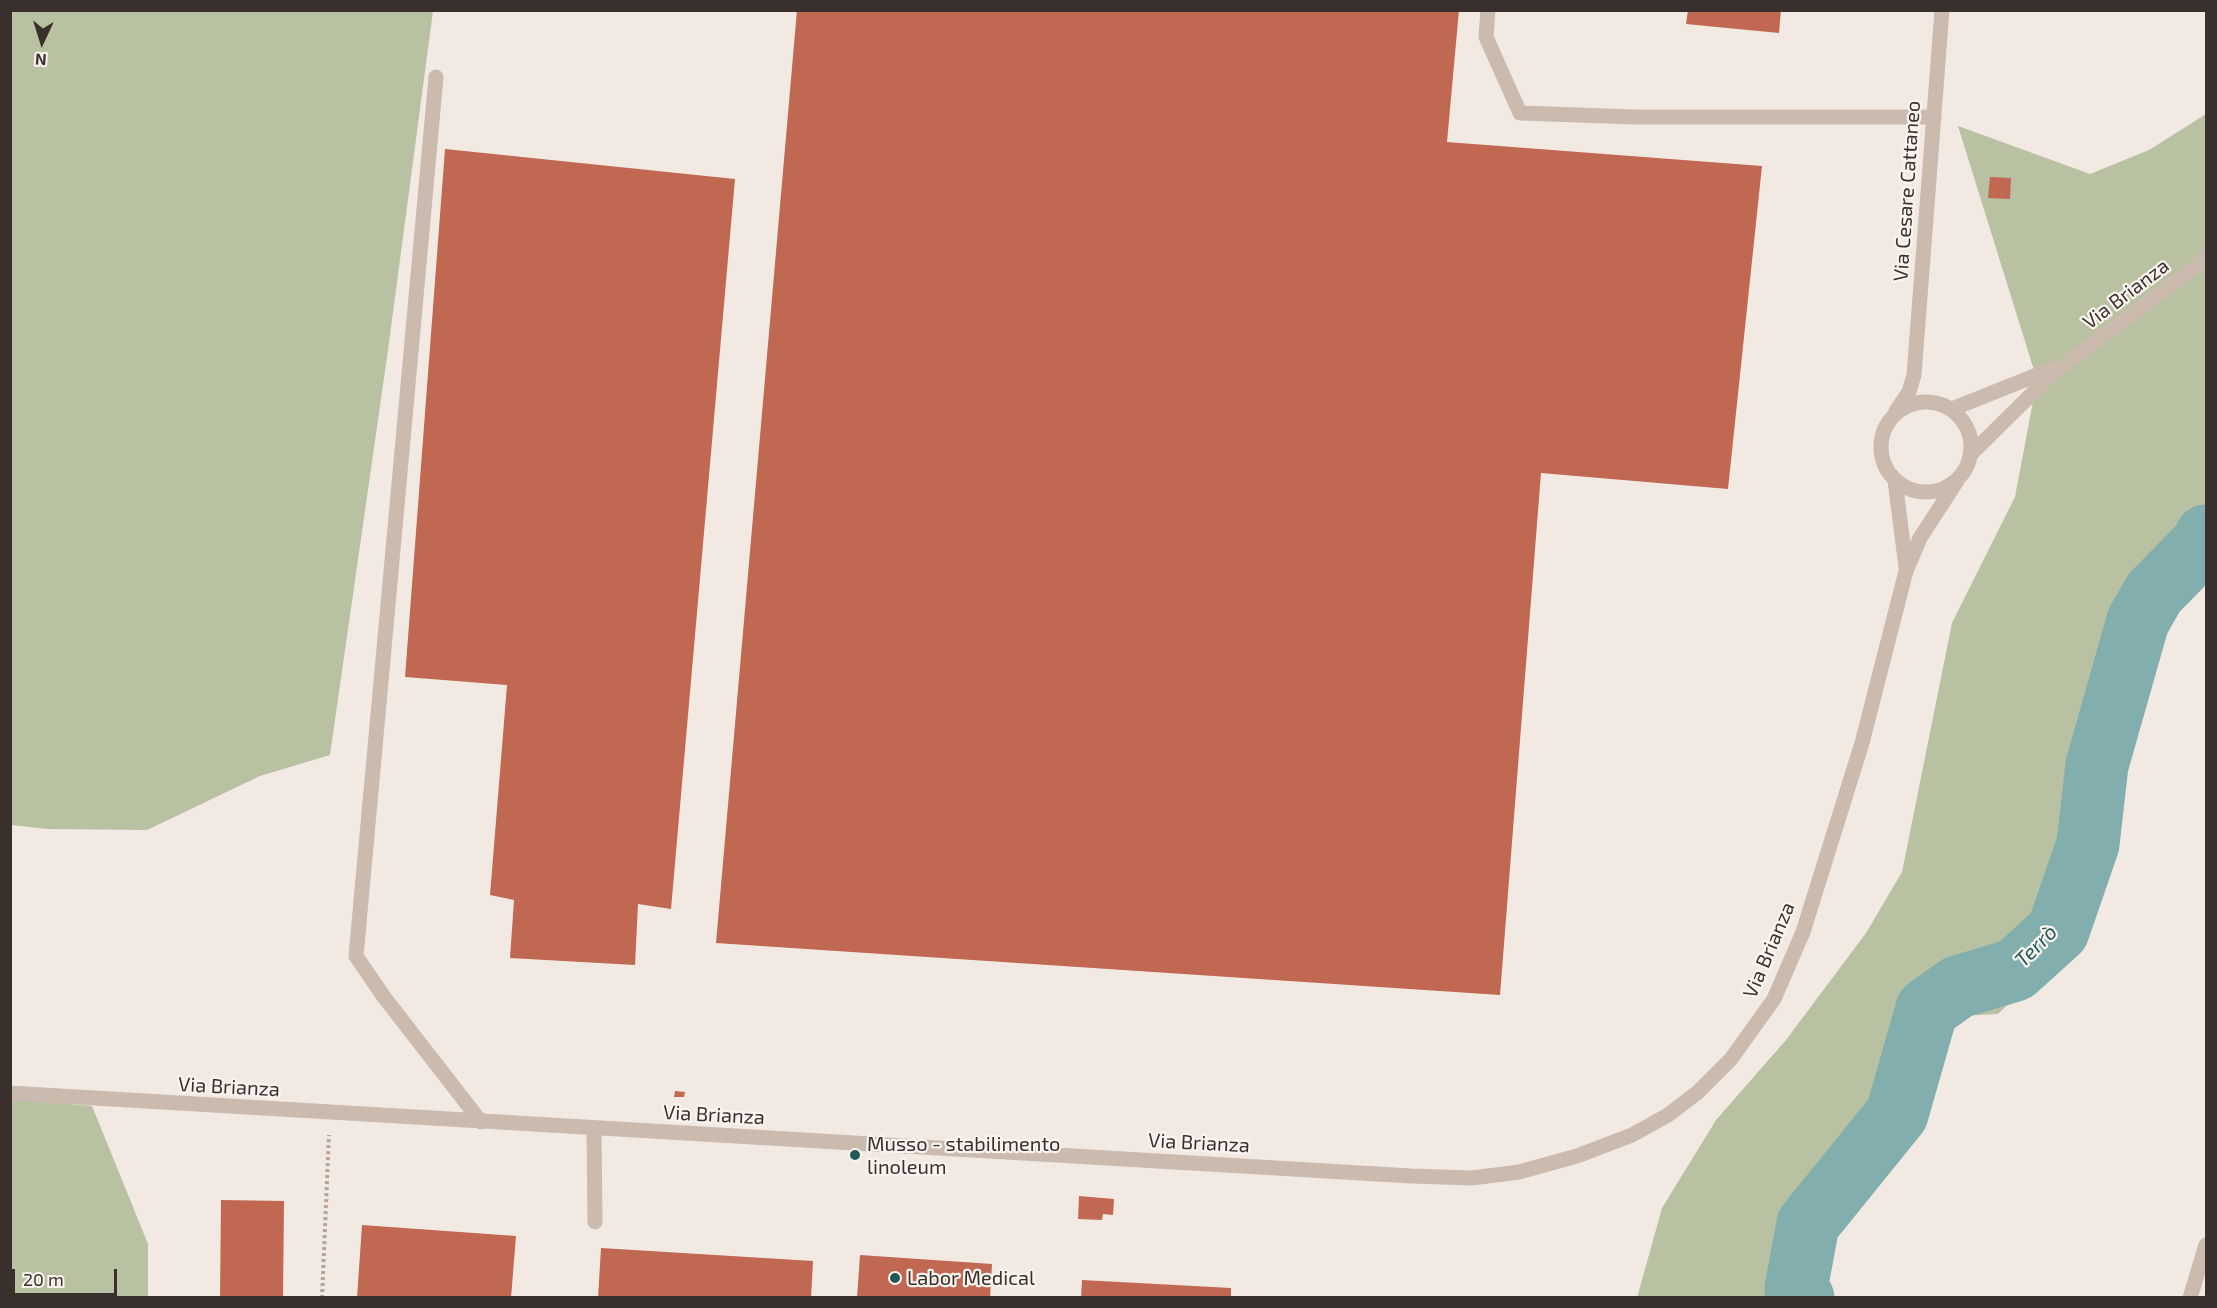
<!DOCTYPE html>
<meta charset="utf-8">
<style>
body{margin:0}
#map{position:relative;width:2217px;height:1308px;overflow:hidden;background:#f2eae2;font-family:"Exo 2",sans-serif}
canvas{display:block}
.frame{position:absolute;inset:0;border:12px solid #392f2c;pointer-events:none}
.north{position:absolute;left:12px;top:12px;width:60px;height:60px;-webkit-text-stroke:4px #faf4ee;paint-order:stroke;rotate:184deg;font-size:16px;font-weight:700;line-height:24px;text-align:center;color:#392f2c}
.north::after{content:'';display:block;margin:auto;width:21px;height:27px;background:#392f2c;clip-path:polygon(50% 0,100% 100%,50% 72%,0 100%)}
.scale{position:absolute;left:12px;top:1269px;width:105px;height:27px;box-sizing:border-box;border:3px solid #392f2c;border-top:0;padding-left:8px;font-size:18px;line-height:21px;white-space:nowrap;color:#392f2c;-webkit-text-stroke:4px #faf4ee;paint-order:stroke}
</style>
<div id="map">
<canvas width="2217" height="1308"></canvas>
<div class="frame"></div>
<div class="north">N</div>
<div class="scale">20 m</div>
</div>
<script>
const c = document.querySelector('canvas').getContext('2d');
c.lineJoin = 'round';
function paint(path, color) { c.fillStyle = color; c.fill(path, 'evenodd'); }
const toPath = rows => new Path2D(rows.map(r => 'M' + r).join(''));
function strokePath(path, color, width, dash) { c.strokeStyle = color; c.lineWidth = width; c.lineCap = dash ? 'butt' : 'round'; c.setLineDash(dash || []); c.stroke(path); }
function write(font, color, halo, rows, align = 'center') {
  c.font = font + ' "Exo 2",sans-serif'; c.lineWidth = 4.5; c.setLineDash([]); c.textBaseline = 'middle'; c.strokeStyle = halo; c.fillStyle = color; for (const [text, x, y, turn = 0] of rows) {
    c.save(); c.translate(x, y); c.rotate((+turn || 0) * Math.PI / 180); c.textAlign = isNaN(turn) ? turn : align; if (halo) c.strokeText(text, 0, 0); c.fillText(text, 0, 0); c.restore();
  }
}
const green = toPath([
 [10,11,433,11,388,350,330,755,260,776,147,830,48,829,11,825],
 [2206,114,2206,572,2173,602,2149,637,2133,670,2103,779,2081,935,1998,1014,1959,1016,1938,1028,1926,1051,1914,1118,1903,1146,1827,1204,1808,1226,1793,1255,1787,1280,1794,1297,1637,1298,1662,1208,1716,1120,1786,1040,1866,933,1902,872,1952,623,2015,497,2037,380,1958,126,2090,174,2149,150],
 [10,1099,92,1106,148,1244,148,1297,11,1297]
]);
const river = toPath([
 [1803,1298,1796,1289,1808,1224,1897,1114,1927,1009,1958,987,2015,970,2058,931,2088,844,2097,765,2138,621,2154,593,2205,541,2206,536]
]);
const building = toPath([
 [797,10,1459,10,1447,142,1762,166,1728,489,1541,473,1500,995,716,943],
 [1688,10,1781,10,1779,33,1686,24],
 [445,149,735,179,671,909,638,904,635,965,510,958,514,900,490,895,507,685,405,677],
 [1990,177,2011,178,2010,199,1988,198],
 [675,1091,685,1092,684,1097,674,1097],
 [1079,1196,1114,1199,1113,1215,1103,1214,1102,1220,1078,1219],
 [221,1200,284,1201,283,1298,220,1298],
 [362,1225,516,1236,511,1298,357,1298],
 [601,1248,813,1261,811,1298,598,1298],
 [860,1255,992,1264,990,1298,857,1298],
 [1082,1280,1231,1288,1231,1298,1081,1298]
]);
const path = toPath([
 [322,1298,329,1135]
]);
const service = toPath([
 [1488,10,1486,37,1520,113,1635,117,1934,117],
 [436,77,356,956,384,997,481,1122],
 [594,1129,595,1222]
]);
const minor = toPath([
 [2190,1298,2206,1245]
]);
const tertiary = toPath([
 '1881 447a45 45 0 1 1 90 0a45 45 0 1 1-90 0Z',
 [1952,409,2052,369],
 [1896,411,1909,392,1914,375,1942,10],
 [1971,454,2051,375,2206,259],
 [1895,481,1906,567],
 [10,1093,1411,1176,1472,1178,1519,1172,1577,1156,1632,1135,1668,1115,1698,1092,1731,1059,1774,999,1803,932,1862,743,1906,571,1920,538,1957,481]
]);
const markers = [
 [855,1155,6,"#235859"],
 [895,1278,6,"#235859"]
];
const streetNames = [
 ["Via Cesare Cattaneo",1907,191,-86],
 ["Via Brianza",2126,294,-37],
 ["Via Brianza",1769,950,-67],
 ["Via Brianza",229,1087,3],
 ["Via Brianza",714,1115,3],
 ["Via Brianza",1199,1143,3]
];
const poiNames = [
 ["Musso - stabilimento",867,1144],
 ["linoleum",867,1167],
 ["Labor Medical",907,1278]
];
const waterNames = [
 ["Terrò",2036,946,-45]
];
paint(green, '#b8c1a2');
strokePath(river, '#82aeae', 63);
paint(building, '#c06852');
strokePath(path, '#b6a498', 4, [3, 3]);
strokePath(service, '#cbbaae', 15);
strokePath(minor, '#cbbaae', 15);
strokePath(tertiary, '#cbbaae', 15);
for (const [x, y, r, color] of markers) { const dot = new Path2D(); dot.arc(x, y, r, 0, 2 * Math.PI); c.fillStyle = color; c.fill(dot); strokePath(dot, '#faf4ee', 2); }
write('20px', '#392f2c', '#faf4ee', streetNames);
write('20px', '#392f2c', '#faf4ee', poiNames, 'left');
write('italic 21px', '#235859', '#faf4ee', waterNames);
</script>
